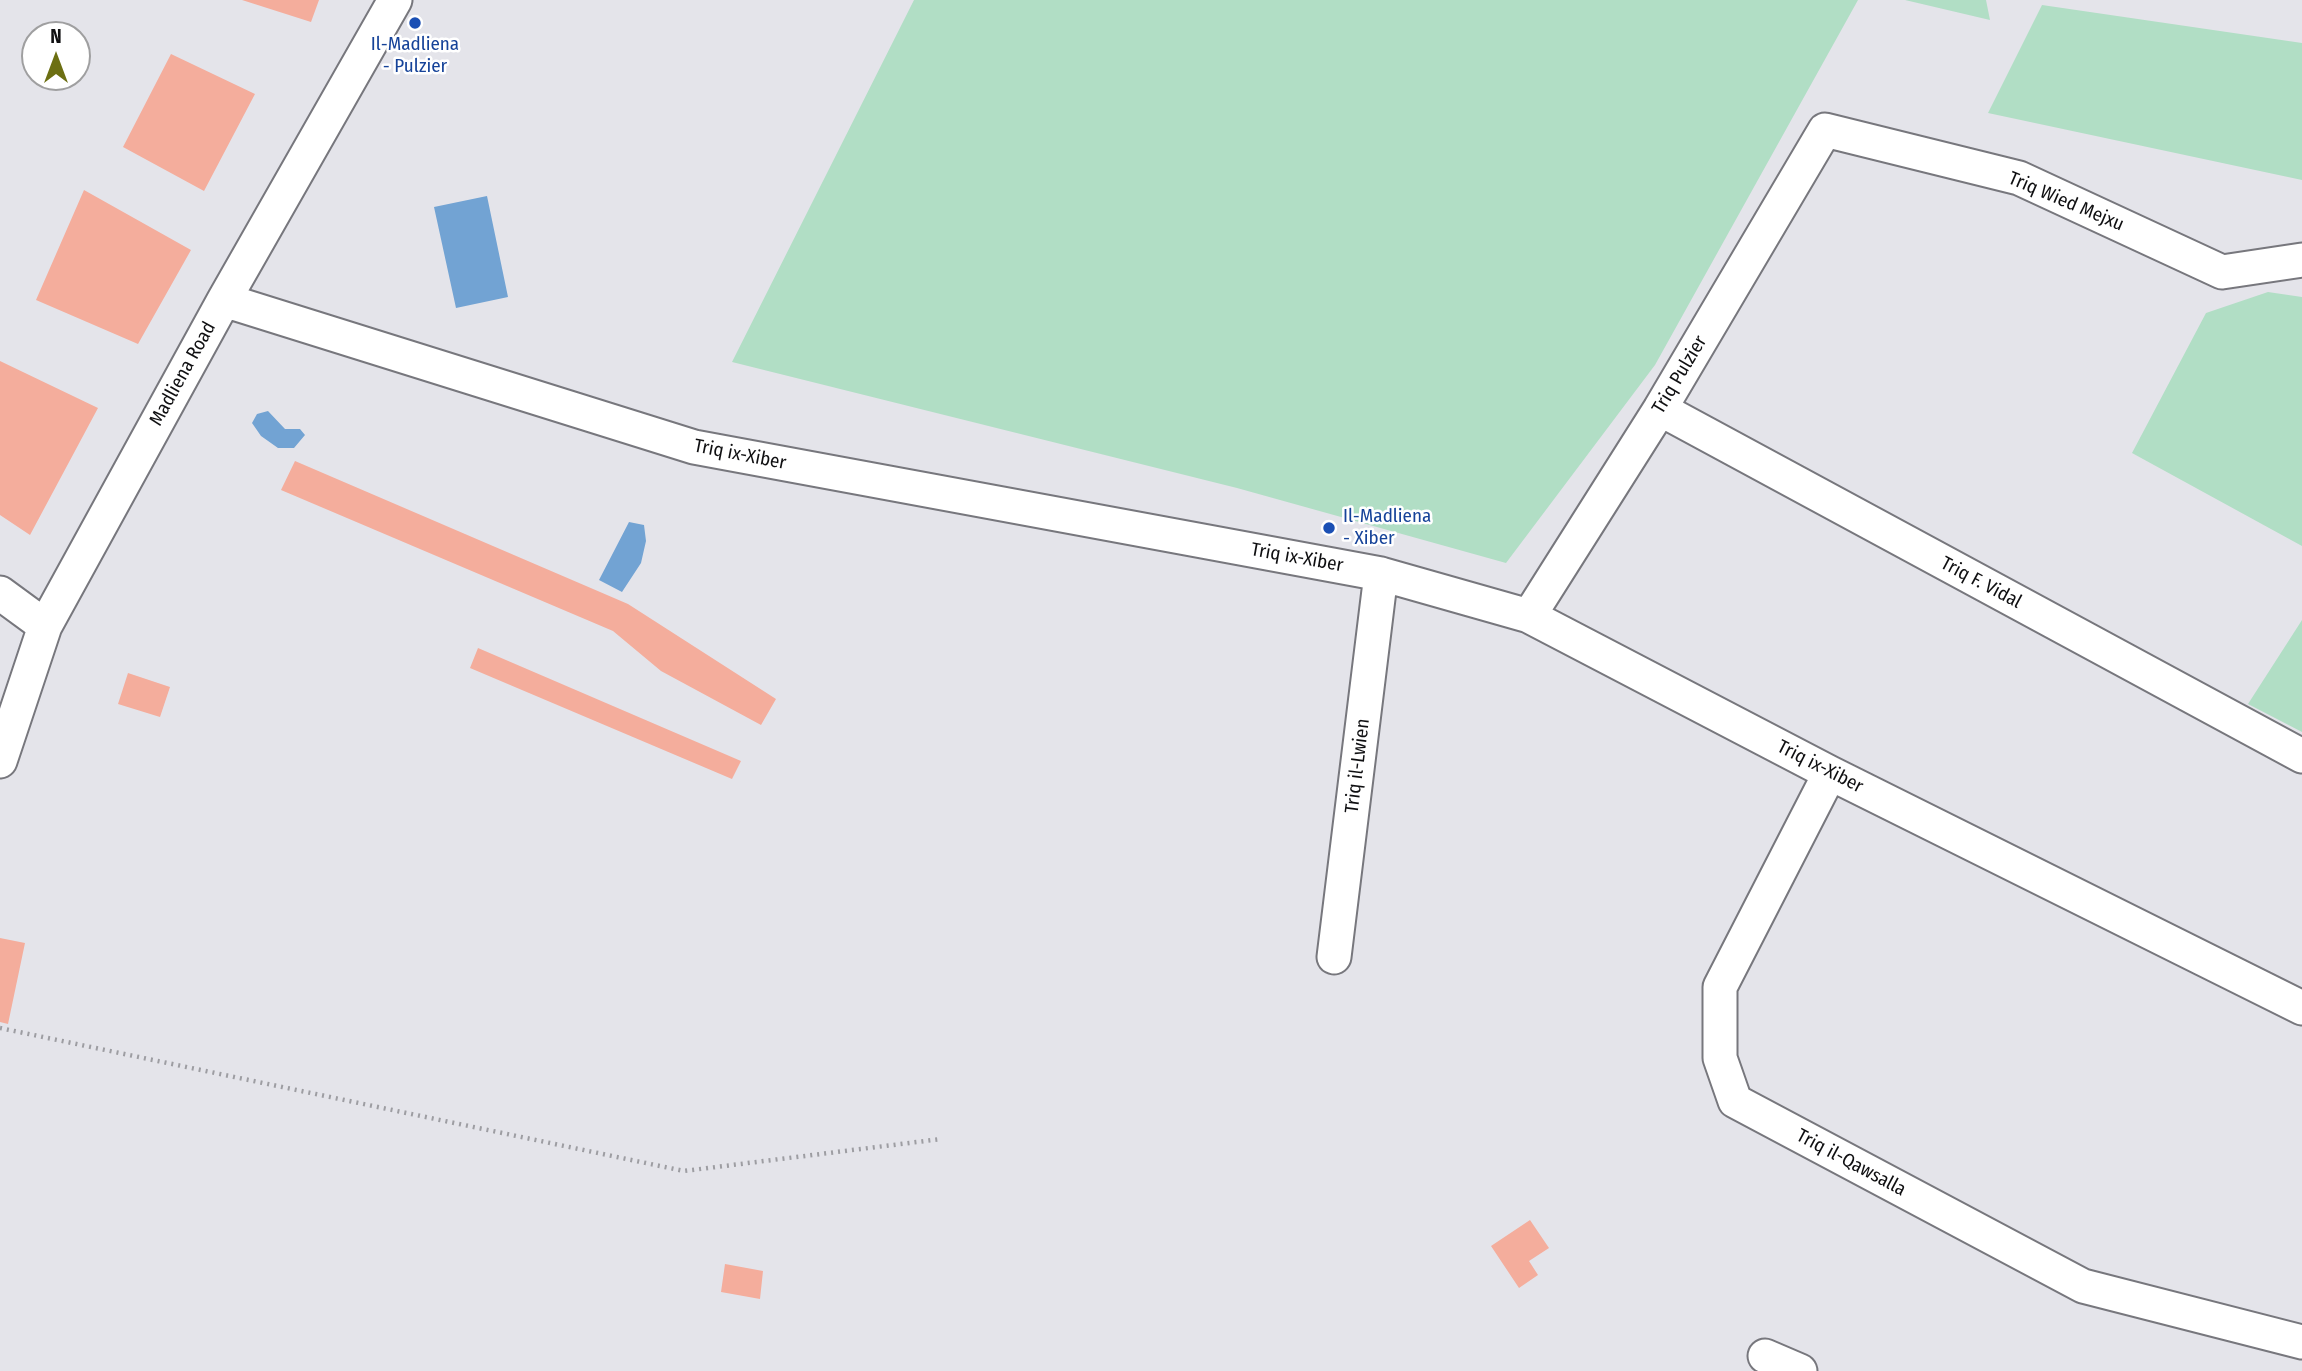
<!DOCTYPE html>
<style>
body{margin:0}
#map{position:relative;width:2302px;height:1371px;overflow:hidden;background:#e4e4ea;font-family:"Fira Sans Condensed",sans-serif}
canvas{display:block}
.north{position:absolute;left:21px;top:21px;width:70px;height:70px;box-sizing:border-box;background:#fff;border:2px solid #9f9fa0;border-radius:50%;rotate:0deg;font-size:19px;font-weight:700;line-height:28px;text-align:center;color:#0f0f11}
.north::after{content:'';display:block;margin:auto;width:24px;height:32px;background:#6c6f12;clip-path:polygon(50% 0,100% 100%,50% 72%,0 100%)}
</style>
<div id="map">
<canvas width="2302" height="1371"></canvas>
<div class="north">N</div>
</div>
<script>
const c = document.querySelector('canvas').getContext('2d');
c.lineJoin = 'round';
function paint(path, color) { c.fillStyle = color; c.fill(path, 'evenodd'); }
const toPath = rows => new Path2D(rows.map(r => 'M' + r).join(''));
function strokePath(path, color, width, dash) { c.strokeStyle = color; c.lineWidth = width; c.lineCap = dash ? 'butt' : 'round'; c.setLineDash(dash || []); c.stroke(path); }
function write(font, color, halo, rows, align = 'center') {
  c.font = font + ' "Fira Sans Condensed",sans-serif'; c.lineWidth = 5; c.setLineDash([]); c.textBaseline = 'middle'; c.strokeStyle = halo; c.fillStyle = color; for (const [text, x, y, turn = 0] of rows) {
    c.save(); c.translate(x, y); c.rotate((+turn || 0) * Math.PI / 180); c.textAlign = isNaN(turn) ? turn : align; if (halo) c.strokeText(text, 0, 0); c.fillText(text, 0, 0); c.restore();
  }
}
const green = toPath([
 [914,0,1858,0,1655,365,1506,563,1237,488,732,362],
 [1905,0,1986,0,1990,20],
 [2042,5,2302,43,2302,180,1988,113],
 [2268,292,2302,297,2302,546,2132,453,2206,313],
 [2302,620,2302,732,2248,704]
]);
const water = toPath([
 [487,196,508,297,456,308,434,207],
 [268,411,285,429,300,429,305,435,294,448,278,448,261,436,252,423,257,414],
 [629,522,644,525,646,541,641,563,622,592,599,580]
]);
const building = toPath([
 [242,0,319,0,311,22],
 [171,54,255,94,204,191,123,147],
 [84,190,191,250,138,344,36,300],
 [0,361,98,408,30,535,0,515],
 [295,461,628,604,776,699,761,725,661,671,613,631,281,490],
 [478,648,741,761,732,779,470,668],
 [128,673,170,687,160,717,118,704],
 [0,938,25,943,8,1024,0,1022],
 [1530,1220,1549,1248,1529,1261,1538,1275,1519,1288,1491,1246],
 [725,1264,763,1271,760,1299,721,1292]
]);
const path = toPath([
 [0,1028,684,1171,941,1139]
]);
const street = toPath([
 [224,300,694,447,1381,574,1529,616,1830,773,2302,1008],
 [1660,409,2302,756],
 [0,593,45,626],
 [1529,616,1660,409,1825,130,2019,178,2222,272,2302,260],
 [0,761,45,626,224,300,395,0],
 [1830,773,1720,987,1720,1058,1735,1101,2083,1286,2302,1342],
 [1334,957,1381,574],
 [1765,1356,1800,1371]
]);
const markers = [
 [415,23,7,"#1a4fb4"],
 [1329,528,7,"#1a4fb4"]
];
const transitNames = [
 ["Il-Madliena",415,45],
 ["- Pulzier",415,67],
 ["Il-Madliena",1343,517,"left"],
 ["- Xiber",1343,539,"left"]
];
const streetNames = [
 ["Triq Wied Mejxu",2066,202,23],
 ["Madliena Road",183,374,-61],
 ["Triq Pulzier",1680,375,-59],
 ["Triq ix-Xiber",740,455,11],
 ["Triq ix-Xiber",1297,558,10],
 ["Triq F. Vidal",1981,583,28],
 ["Triq il-Lwien",1358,766,-83],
 ["Triq ix-Xiber",1820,767,27],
 ["Triq il-Qawsalla",1851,1163,28]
];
paint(green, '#b1dec5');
paint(water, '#72a3d3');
paint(building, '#f4ad9c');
strokePath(street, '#77777d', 37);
strokePath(path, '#9d9da2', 4.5, [2, 5]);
strokePath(street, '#fff', 33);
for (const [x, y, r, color] of markers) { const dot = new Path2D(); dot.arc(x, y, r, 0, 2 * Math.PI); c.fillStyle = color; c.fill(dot); strokePath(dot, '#fff', 2.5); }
write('19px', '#164399', '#fff', transitNames);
write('19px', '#0f0f11', '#fff', streetNames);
</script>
